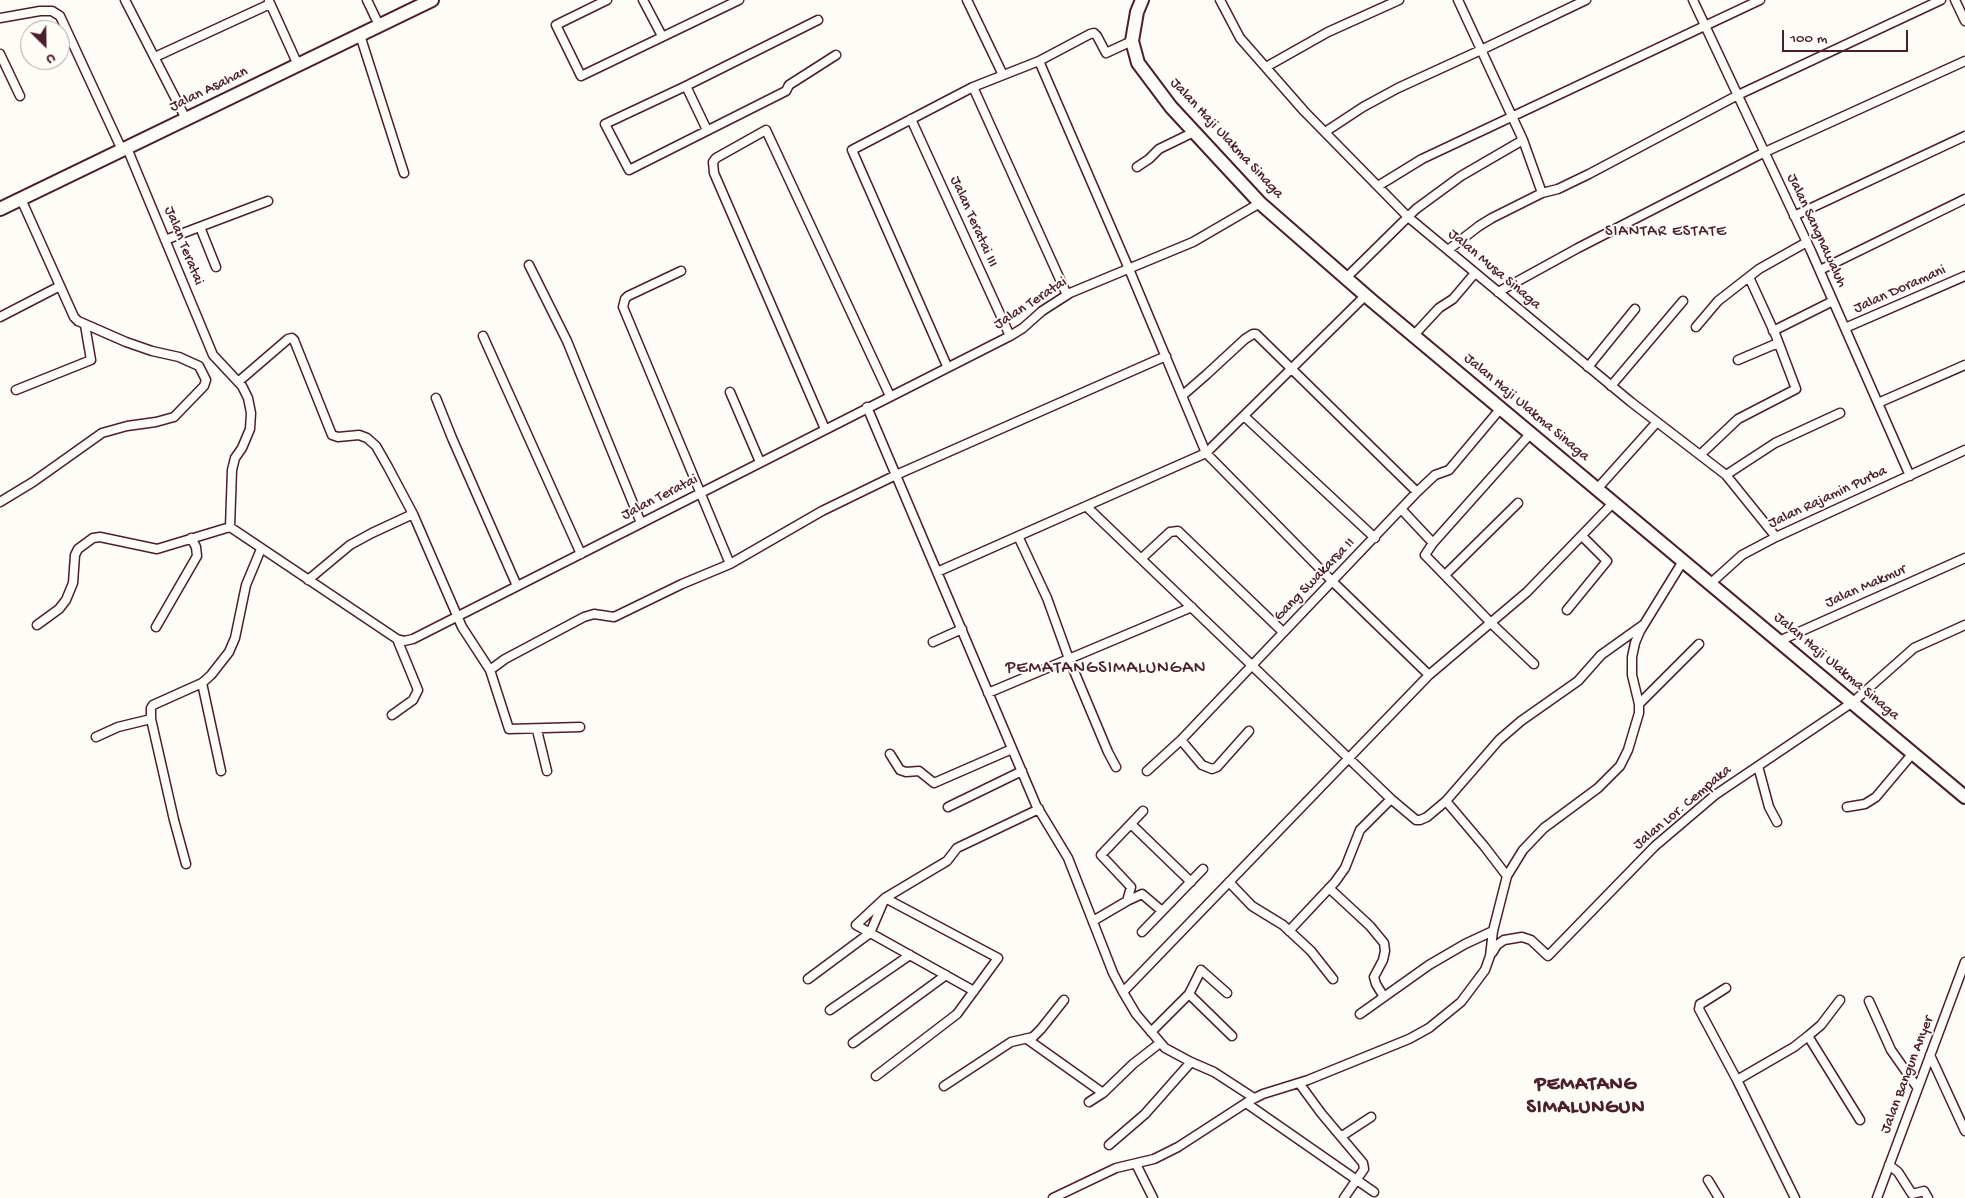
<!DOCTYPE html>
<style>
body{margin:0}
#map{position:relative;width:1965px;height:1198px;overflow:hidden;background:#fdfcf7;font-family:"Gochi Hand",sans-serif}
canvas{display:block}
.north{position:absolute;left:20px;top:20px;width:50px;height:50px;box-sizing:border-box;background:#fdfcf7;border:1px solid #b5a4a5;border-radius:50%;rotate:157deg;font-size:14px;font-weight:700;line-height:20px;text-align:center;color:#4a1f2b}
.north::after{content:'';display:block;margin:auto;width:18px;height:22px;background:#4a1f2b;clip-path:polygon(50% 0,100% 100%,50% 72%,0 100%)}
.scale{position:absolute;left:1782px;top:30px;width:126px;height:22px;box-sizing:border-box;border:2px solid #4a1f2b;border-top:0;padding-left:6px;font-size:15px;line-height:18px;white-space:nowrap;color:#4a1f2b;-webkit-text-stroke:4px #fdfcf7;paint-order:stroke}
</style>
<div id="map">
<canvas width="1965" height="1198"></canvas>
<div class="north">U</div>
<div class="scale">100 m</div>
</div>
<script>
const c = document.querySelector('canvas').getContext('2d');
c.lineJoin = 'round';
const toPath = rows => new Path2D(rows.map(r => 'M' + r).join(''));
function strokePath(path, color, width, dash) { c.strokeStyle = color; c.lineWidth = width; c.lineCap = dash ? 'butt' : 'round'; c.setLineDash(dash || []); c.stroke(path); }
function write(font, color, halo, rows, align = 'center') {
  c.font = font + ' "Gochi Hand",sans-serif'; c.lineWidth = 4; c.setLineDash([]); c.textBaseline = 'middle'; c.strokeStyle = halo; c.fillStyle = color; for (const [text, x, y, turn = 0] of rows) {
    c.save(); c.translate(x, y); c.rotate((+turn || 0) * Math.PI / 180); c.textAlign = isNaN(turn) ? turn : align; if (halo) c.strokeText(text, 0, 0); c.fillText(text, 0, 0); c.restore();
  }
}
const street = toPath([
 [125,0,186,119],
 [367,0,379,25],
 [607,0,556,25,581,76,739,0],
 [643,0,662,36],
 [967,0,1003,75],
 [1220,0,1240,38,1304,111,1408,217,1631,402,1726,475,1776,537],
 [1458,0,1523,140,1542,193],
 [1693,0,1811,251,1910,476],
 [1955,0,1965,21],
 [269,1,298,65],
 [0,18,40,11,52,11,60,16,122,150],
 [360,35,404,173],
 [0,54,20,96],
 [155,57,270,4],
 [1039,61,1129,269,1206,453,1332,581,1429,675],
 [1266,67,1328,32,1399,0],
 [686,86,818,20],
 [973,87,1067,295],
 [911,119,1010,336],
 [707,130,686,86,605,124,629,170,786,91,789,85,836,55],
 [1325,132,1363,107,1398,88,1481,50,1586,0],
 [127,148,213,355,242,386,248,398,251,413,250,429,242,448,235,458,232,470,230,527,397,639,404,641,413,639,1010,336,1023,328,1042,311,1070,293,1193,242,1260,203],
 [1137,167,1149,159,1159,149,1194,132],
 [1378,186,1422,159,1760,0],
 [1794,216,1965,136],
 [200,227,216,267],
 [165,240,268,201],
 [1448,250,1479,226,1492,218,1542,193,1558,189,1589,174,1738,95,1941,0],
 [529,265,567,341,641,523],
 [1820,270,1965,199],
 [681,271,628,296,625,299,623,307,730,564,822,511,896,475,1166,356],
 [1346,278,1416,209,1461,176,1523,140],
 [1498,292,1578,248,1765,152,1965,61],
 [0,317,60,286],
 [1696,327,1718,301,1759,269,1807,242],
 [1845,328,1965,276],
 [1773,331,1833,301],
 [1414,335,1439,308,1453,299,1475,273],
 [483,336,581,554],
 [1738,360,1778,343],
 [947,366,852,150,973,87,1039,61,1090,34,1094,33,1097,36,1106,53,1132,41],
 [1588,367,1635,309],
 [238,382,288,339,292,338,294,340,332,435,338,437,359,435,367,438,376,446,388,467,413,514,462,627,490,670,509,729,580,727],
 [1611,386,1683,301],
 [16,390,91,360,85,325],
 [730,392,760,462],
 [1183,395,1206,375,1245,339,1253,334,1256,334,1417,492],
 [436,398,452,438,517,586],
 [1878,403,1965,365],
 [867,407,1036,805,1068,858,1113,973,1123,992,1136,1014,1165,1048,1191,1062,1214,1072,1254,1098],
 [1244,416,1375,538],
 [825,429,714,173,713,162,716,158,766,130,890,396],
 [1531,433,1433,543,1425,555,1491,623,1534,664],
 [1700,455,1738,419,1796,389,1776,336,1749,277],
 [1726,475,1775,443,1840,413],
 [1597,489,1657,422],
 [0,502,33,482,102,433,127,426,156,422,174,417,204,386,206,380,199,366,190,362,179,357,152,351,126,342,78,321,74,317,21,199],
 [1086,506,1391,799,1416,820,1420,820,1427,817,1446,801,1499,740,1521,721,1578,681,1601,655,1643,625],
 [1402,510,1433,543],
 [1018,536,1047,598,1069,659,1108,752,1116,767],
 [1142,558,1170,532,1178,531,1283,632],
 [937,572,1206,453,1366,295],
 [1445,575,1518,503],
 [308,580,350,545,372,533,413,514],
 [1711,583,1742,555,1776,537,1965,450],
 [1567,610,1607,561,1582,536],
 [37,625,59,609,66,600,73,583,75,555,78,549,93,538,100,537,157,549,230,527],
 [156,627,197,556,196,547,191,538],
 [1779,641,1965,558],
 [933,642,962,629],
 [490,670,505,659,584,617,594,614,614,617,682,584,730,564],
 [202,683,221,771],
 [988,693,1192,607],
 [1639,704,1699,644],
 [392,715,413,700,418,690,397,639],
 [537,730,547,771],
 [96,737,118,727,151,719],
 [1181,740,1202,765,1212,769,1217,767,1249,731],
 [890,754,900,770,906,772,919,771,934,783,1012,749],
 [1758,766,1769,807,1777,822],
 [1147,771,1181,740,1417,492,1435,475,1449,470,1501,408],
 [1446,801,1484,846,1507,876],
 [948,807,1022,771],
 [1847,807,1865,804,1876,797,1913,753],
 [1131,824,1191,882],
 [186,864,174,820,151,719,151,708,153,705,202,683,211,675,229,652,235,638,246,585,261,549],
 [1229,882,1252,906,1283,925,1311,951,1333,979],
 [1329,888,1370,926,1384,943,1385,951,1383,960,1374,977,1376,984,1384,997],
 [1127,901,1131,887,1101,855,1143,811],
 [1093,921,1127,901,1142,894,1162,911],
 [1289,931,1335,882,1345,868,1360,830,1391,799],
 [1142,932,1203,869],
 [1492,953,1497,945,1504,940,1522,937,1531,940,1548,956,1655,846,1715,795,1853,702,1914,648,1965,625],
 [808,979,870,933,885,898,998,958,957,1014,876,1076],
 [1726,988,1704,1002,1700,1004,1699,1009,1737,1080,1795,1198],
 [974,991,856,925,885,898,947,861,957,848,1039,809],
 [1123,992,1429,675,1527,592,1613,503],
 [1189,994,1232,1036],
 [1869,1001,1891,1050,1917,1087],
 [830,1010,910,955],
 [1360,1014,1429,965,1465,944,1493,931],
 [1151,1032,1189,994,1201,970,1227,993],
 [1808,1036,1860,1120],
 [1027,1039,1103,1093],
 [853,1043,946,975],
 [1930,1055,1965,1131],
 [1737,1080,1794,1047,1808,1036,1821,1025,1840,1000],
 [1299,1083,1321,1113,1363,1163,1364,1169,1344,1198],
 [944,1086,1011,1042,1033,1037,1041,1029,1064,1000],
 [1089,1102,1103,1093,1133,1064,1160,1043],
 [1246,1103,1374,1192],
 [1342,1136,1371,1117],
 [1109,1145,1145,1114,1191,1062],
 [1136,1164,1153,1198],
 [1889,1165,1898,1172,1912,1194,1924,1191,1928,1198],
 [1708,1180,1719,1198],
 [1053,1198,1116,1168,1154,1159,1178,1147,1249,1101,1263,1094,1308,1080,1409,1039,1429,1028,1461,1002,1485,970,1490,956,1493,931,1507,876,1523,850,1544,828,1598,788,1620,766,1628,750,1639,713,1639,704,1632,675,1632,657,1635,643,1640,631,1683,561],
 [1877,1198,1965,962]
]);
const primary = toPath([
 [1142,0,1137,12,1132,41,1138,63,1171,107,1260,203,1371,300,1965,797],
 [0,209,432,0]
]);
const streetNames = [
 ["Jalan Asahan",209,90,-26],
 ["Jalan Haji Ulakma Sinaga",1226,139,47],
 ["Jalan Teratai III",973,222,66],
 ["Jalan Sangnawaluh",1816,231,65],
 ["Jalan Teratai",183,246,68],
 ["Jalan Musa Sinaga",1494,270,40],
 ["Jalan Doramani",1900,290,-24],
 ["Jalan Teratai",1031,304,-33],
 ["Jalan Haji Ulakma Sinaga",1526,408,40],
 ["Jalan Teratai",660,498,-27],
 ["Jalan Rajamin Purba",1828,498,-25],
 ["Gang Swakarsa II",1315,580,-46],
 ["Jalan Makmur",1866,587,-24],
 ["Jalan Haji Ulakma Sinaga",1836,667,40],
 ["Jalan Lor. Cempaka",1683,808,-40],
 ["Jalan Bangun Anyer",1908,1075,-69]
];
const neighbourhoodNames = [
 ["SIANTAR ESTATE",1666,233]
];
const quarterNames = [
 ["PEMATANGSIMALUNGAN",1106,669]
];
const districtNames = [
 ["PEMATANG",1586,1086],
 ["SIMALUNGUN",1586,1109]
];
strokePath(street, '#4a1f2b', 11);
strokePath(primary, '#4a1f2b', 16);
strokePath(street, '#fdfcf7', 8);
strokePath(primary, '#fdfcf7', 12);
write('15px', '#4a1f2b', '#fdfcf7', streetNames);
c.letterSpacing = '1px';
write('16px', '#4a1f2b', '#fdfcf7', neighbourhoodNames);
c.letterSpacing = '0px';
c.letterSpacing = '1px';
write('18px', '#4a1f2b', '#fdfcf7', quarterNames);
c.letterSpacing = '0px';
c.letterSpacing = '1px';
write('bold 20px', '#4a1f2b', '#fdfcf7', districtNames);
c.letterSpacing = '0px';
</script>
